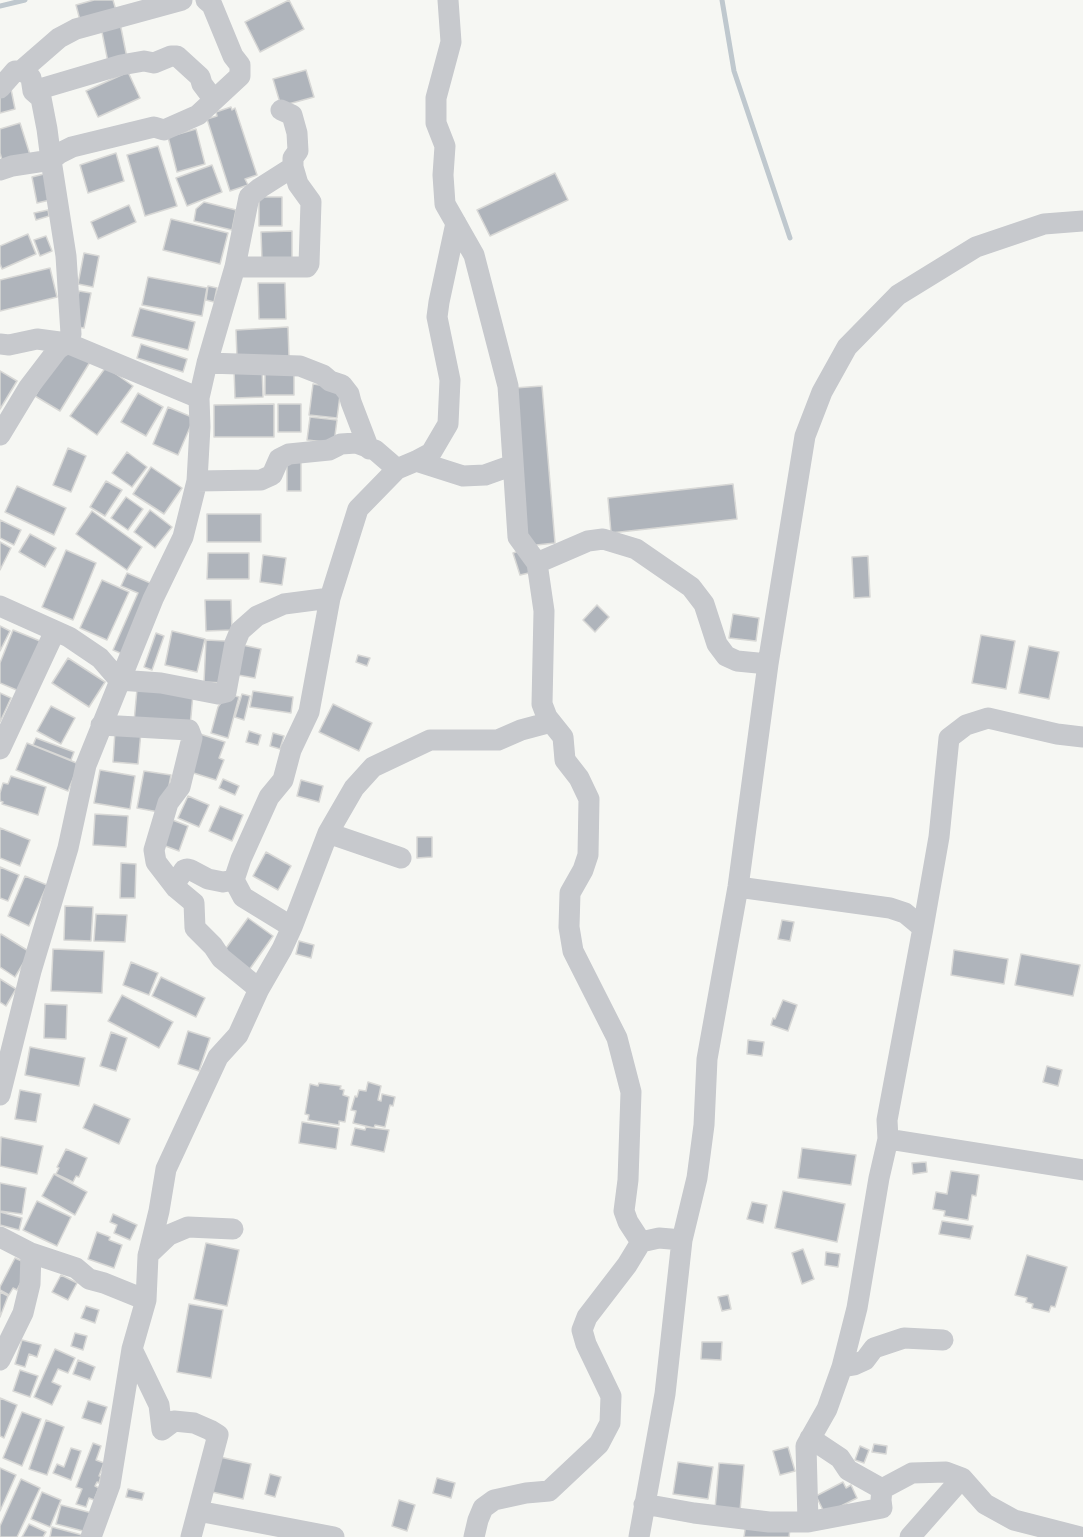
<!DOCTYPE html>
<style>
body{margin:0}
canvas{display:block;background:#f6f7f3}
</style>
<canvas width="1083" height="1537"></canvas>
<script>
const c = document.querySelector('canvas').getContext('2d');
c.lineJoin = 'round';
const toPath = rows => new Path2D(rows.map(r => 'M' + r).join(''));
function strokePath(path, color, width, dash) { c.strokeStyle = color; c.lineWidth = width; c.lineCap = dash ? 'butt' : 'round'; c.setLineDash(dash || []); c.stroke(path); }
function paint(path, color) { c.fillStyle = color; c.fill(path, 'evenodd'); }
const stream = toPath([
 [722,0,734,71,790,238],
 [0,6,25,0]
]);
const building = toPath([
 [94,0,113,0,117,14,81,24,76,5,94,0],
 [289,0,304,29,260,52,245,22,289,0],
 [120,23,127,58,108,62,101,27,120,23],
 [306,70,314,97,281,106,273,79,306,70],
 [128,72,140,98,98,117,86,91,128,72],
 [11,89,15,109,0,113,0,92,11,89],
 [231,107,232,110,235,108,257,175,245,179,248,185,230,191,207,119,217,116,216,112,231,107],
 [20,123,31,158,4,167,0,153,0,129,20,123],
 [196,129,205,164,177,172,168,137,196,129],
 [158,146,177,206,145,216,127,155,158,146],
 [116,153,124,181,88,193,80,165,116,153],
 [212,165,222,192,187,206,176,178,212,165],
 [555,173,568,200,490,236,477,210,555,173],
 [44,174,50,200,37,203,32,177,44,174],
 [259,197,282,197,282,226,259,226,259,197],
 [204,202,236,210,232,230,194,221,196,209,204,202],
 [129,205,136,222,98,239,91,222,129,205],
 [48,210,49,216,36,220,34,213,48,210],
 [171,219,228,233,220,264,163,250,171,219],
 [292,231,292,261,262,262,261,232,292,231],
 [28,234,36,254,2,269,0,264,0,246,28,234],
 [46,236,52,251,40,256,34,240,46,236],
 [84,253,99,256,93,287,78,284,84,253],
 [50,268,57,297,0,311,0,280,50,268],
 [148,277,207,288,202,316,142,305,148,277],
 [258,283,285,283,286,319,259,319,258,283],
 [208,286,217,288,214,302,206,300,208,286],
 [79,291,91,293,84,328,72,326,79,291],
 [140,308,195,322,188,350,132,336,140,308],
 [288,327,289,357,237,359,236,330,288,327],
 [141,344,187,359,183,372,137,358,141,344],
 [65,347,90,362,60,411,35,396,65,347],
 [106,367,133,386,97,435,70,416,106,367],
 [262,367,263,397,235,398,234,369,262,367],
 [265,369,294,369,294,395,265,395,265,369],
 [0,371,17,381,0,409,0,371],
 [313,384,341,388,337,418,309,415,313,384],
 [542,386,555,543,527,546,514,388,542,386],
 [138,393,163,407,146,436,121,422,138,393],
 [274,404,274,437,214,437,214,405,274,404],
 [278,404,301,404,301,432,278,432,278,404],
 [168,407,194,418,178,455,153,444,168,407],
 [310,417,337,420,334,443,307,440,310,417],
 [68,448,86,456,71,492,53,485,68,448],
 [127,452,147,467,132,487,112,473,127,452],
 [287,458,301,458,301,491,287,491,287,458],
 [151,467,182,488,164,514,133,494,151,467],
 [106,481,122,490,105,516,90,507,106,481],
 [733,484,737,519,611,533,608,498,733,484],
 [17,486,66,508,54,535,5,512,17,486],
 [126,497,143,509,128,530,111,518,126,497],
 [150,510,172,527,155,548,134,532,150,510],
 [92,511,142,547,127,570,76,534,92,511],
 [207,514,261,514,261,542,207,542,207,514],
 [0,520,21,530,14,545,0,538,0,520],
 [30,534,56,548,45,567,19,552,30,534],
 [0,542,11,548,0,570,0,542],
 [526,549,533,572,520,575,513,553,526,549],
 [66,550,96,563,73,620,42,607,66,550],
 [208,553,249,553,249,579,207,579,208,553],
 [263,555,286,558,282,585,260,582,263,555],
 [868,556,870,597,854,598,852,557,868,556],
 [127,573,155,585,125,655,113,650,138,593,121,586,127,573],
 [102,580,129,592,107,640,80,628,102,580],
 [205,600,231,600,232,630,206,631,205,600],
 [597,605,609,617,595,632,583,620,597,605],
 [733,614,759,618,756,641,729,638,733,614],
 [0,626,10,631,0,651,0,626],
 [13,630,40,641,19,691,0,683,0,663,13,630],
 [172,631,205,639,197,672,165,665,172,631],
 [156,633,164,636,152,670,144,667,156,633],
 [981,635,1015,641,1006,689,972,683,981,635],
 [206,640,226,641,225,683,204,682,206,640],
 [238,644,261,649,255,678,232,674,238,644],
 [1029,646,1059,652,1049,699,1019,693,1029,646],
 [358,655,370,658,367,666,356,662,358,655],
 [68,658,105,682,89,707,52,683,68,658],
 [137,689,193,694,190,727,134,722,137,689],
 [253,691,293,697,291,713,250,707,253,691],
 [0,693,11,698,0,722,0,693],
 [227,694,239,697,228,738,211,733,218,707,227,694],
 [242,694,250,696,244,720,235,717,242,694],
 [333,704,372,723,359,751,319,732,333,704],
 [51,706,75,718,61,744,37,731,51,706],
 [115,731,141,732,138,764,113,762,115,731],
 [249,731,261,735,258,745,246,742,249,731],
 [273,733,284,736,280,749,270,746,273,733],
 [200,734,225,742,219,758,224,760,216,780,187,771,200,734],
 [36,738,74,752,71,760,33,745,36,738],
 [27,743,79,764,68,791,16,770,27,743],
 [100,770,135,776,130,809,94,803,100,770],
 [144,771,171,775,164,813,137,808,144,771],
 [11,776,46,787,38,815,2,804,3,802,0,801,0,793,3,783,8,784,11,776],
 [223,779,239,786,235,795,219,788,223,779],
 [301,780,323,786,319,802,297,796,301,780],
 [188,796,209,805,199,827,178,818,188,796],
 [220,806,243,815,232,841,209,831,220,806],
 [95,814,128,816,126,847,93,845,95,814],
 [170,819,188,826,179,851,160,844,170,819],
 [0,828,30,840,20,866,0,858,0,828],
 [417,837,432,837,432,857,417,858,417,837],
 [266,852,291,866,278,890,253,876,266,852],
 [121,863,136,864,135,898,120,898,121,863],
 [0,867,19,875,8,901,0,898,0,867],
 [25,876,47,885,29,926,8,916,25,876],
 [65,906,93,907,91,941,64,940,65,906],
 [96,914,127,915,125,942,94,941,96,914],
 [248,918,273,936,249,970,224,951,248,918],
 [782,920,794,922,790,941,778,939,782,920],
 [1,934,30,952,15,977,0,967,0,936,1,934],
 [299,941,314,945,311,958,296,954,299,941],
 [53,949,104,951,102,993,51,991,53,949],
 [954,950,1008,959,1004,984,951,975,954,950],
 [1021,954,1080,965,1073,996,1015,985,1021,954],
 [131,962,158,973,149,995,123,985,131,962],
 [161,977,205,998,196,1017,152,996,161,977],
 [0,979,16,989,6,1006,0,1002,0,979],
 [122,995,173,1022,159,1048,108,1021,122,995],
 [783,1000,797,1005,788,1031,771,1025,773,1018,775,1019,783,1000],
 [45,1004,67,1005,66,1039,44,1038,45,1004],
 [188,1031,210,1038,199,1071,178,1064,188,1031],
 [111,1032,127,1038,116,1071,100,1066,111,1032],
 [748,1040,764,1042,762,1056,747,1054,748,1040],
 [30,1047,85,1058,79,1086,25,1075,30,1047],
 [1047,1066,1062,1070,1058,1086,1043,1082,1047,1066],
 [368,1082,381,1086,378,1100,381,1101,382,1094,395,1097,393,1106,390,1105,385,1127,375,1125,374,1128,353,1123,356,1111,351,1110,355,1096,357,1097,359,1090,366,1091,368,1082],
 [319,1083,341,1086,340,1089,344,1090,343,1095,349,1097,345,1122,339,1121,339,1125,308,1120,309,1115,305,1114,310,1084,318,1086,319,1083],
 [20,1090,41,1094,36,1122,15,1119,20,1090],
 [94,1104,130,1119,119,1144,83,1128,94,1104],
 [302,1122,339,1128,336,1149,299,1143,302,1122],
 [366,1127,389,1130,384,1152,351,1145,355,1128,365,1130,366,1127],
 [1,1137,43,1146,37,1174,0,1166,1,1137],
 [802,1148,856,1155,851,1185,798,1178,802,1148],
 [66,1149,87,1158,79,1177,76,1176,73,1182,56,1174,59,1168,57,1167,66,1149],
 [926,1162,927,1172,913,1174,912,1163,926,1162],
 [951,1171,979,1175,976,1196,972,1195,968,1220,944,1216,945,1211,933,1209,936,1192,947,1194,951,1171],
 [54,1174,87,1192,75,1215,42,1196,54,1174],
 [0,1183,26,1188,22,1214,0,1211,0,1183],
 [783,1191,845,1204,837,1242,775,1228,783,1191],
 [37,1201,71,1217,57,1246,23,1230,37,1201],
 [752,1202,767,1205,763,1223,747,1219,752,1202],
 [0,1212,22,1218,19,1230,0,1225,0,1212],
 [113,1214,137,1225,130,1240,114,1233,117,1225,110,1222,113,1214],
 [942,1221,973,1226,970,1239,939,1234,942,1221],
 [97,1232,110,1237,109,1240,122,1245,114,1268,88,1259,97,1232],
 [206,1243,239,1250,227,1306,194,1299,206,1243],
 [803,1249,814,1279,802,1284,792,1253,803,1249],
 [826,1252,840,1254,838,1267,825,1265,826,1252],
 [1027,1255,1067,1267,1055,1307,1051,1306,1049,1312,1032,1308,1033,1304,1026,1302,1027,1298,1015,1295,1027,1255],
 [15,1258,26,1263,26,1272,17,1290,13,1288,9,1295,0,1290,0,1287,15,1258],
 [61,1275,77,1283,68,1300,52,1292,61,1275],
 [0,1292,8,1296,0,1317,0,1292],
 [728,1295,731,1309,722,1311,718,1297,728,1295],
 [189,1304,223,1310,211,1378,177,1372,189,1304],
 [86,1306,99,1310,95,1323,81,1318,86,1306],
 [75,1333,87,1336,83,1350,71,1346,75,1333],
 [22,1340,41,1345,37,1357,29,1354,25,1367,15,1364,22,1340],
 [702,1342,722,1342,721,1360,701,1359,702,1342],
 [55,1349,75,1358,68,1373,58,1369,52,1382,61,1386,52,1405,34,1397,55,1349],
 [78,1360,95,1367,90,1380,73,1374,78,1360],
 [20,1370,38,1376,30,1397,13,1391,20,1370],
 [0,1398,17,1405,4,1438,0,1436,0,1398],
 [88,1401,107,1407,101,1424,82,1418,88,1401],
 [22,1412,41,1419,22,1466,3,1458,22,1412],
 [46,1420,64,1427,47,1475,29,1469,46,1420],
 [93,1443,101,1446,96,1460,104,1463,99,1476,101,1476,99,1483,97,1482,95,1486,99,1488,94,1500,89,1498,86,1507,76,1504,82,1489,76,1487,93,1443],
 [874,1444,887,1446,886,1454,872,1452,874,1444],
 [860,1446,869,1450,864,1463,855,1460,860,1446],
 [788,1447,795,1471,780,1475,773,1451,788,1447],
 [71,1448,81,1451,71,1480,53,1473,57,1464,64,1467,71,1448],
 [220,1457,251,1464,243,1499,212,1492,220,1457],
 [678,1462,713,1467,708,1499,673,1494,678,1462],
 [719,1463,744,1465,740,1511,715,1509,719,1463],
 [0,1468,16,1475,0,1511,0,1468],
 [270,1474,281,1477,275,1497,265,1494,270,1474],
 [437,1478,455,1483,451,1498,433,1493,437,1478],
 [21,1479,40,1488,17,1537,0,1537,0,1526,21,1479],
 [843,1482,846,1488,851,1485,857,1498,825,1514,816,1496,843,1482],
 [128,1489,144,1493,142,1500,126,1497,128,1489],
 [42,1492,61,1500,50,1527,31,1519,42,1492],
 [399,1500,415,1505,407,1531,392,1526,399,1500],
 [61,1505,92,1513,87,1532,56,1524,61,1505],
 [746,1523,790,1529,789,1537,744,1537,746,1523],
 [29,1524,46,1532,43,1537,22,1537,29,1524],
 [52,1527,82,1535,81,1537,50,1537,52,1527]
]);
const minor = toPath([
 [448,0,451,42,436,98,436,123,445,146,443,175,445,204,474,255,508,386,518,537,537,563,544,611,542,704,547,717,563,737,565,760,579,778,589,799,588,855,583,870,570,893,569,927,573,951,617,1038,631,1092,628,1180,624,1211,628,1222,641,1242],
 [21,71,59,38,76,29,182,0],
 [0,88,15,71,21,71,28,74,31,78,33,91,41,98,47,129,51,160,66,256,71,334,67,343,58,349,29,387,0,435],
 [33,91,121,65,144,61,154,63,171,56,177,56,200,77,202,84,214,100],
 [0,170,12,166,51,160,60,153,72,147,154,127,164,130,198,115,240,76,240,65,233,56,212,5,206,0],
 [235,267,307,267,309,264,311,202,298,184,293,167,293,158,298,151,297,133,292,115,281,110],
 [0,344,9,345,37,339,67,343,199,398],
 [207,363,300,366,323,375,330,381,342,385,349,394,351,402,369,449],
 [416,461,463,476,485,475,513,465],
 [197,481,261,480,272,475,279,459,289,454,329,450,341,444,356,443,375,450,397,469],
 [537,563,588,541,603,539,636,549,691,587,704,604,717,644,726,656,737,661,768,664],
 [0,606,69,637,100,658,119,680,161,683,218,694,226,692,235,643,240,631,257,616,284,604,330,598,358,509,397,469,416,461,431,453,448,424,450,380,437,317,439,302,456,223],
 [101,725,189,730,192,738,180,787,168,803,154,850,156,862,176,888,194,903,195,928,213,946,221,958,259,989],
 [0,749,55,631],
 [328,833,401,858],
 [174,885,184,870,187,869,191,870,208,879,223,882,234,880],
 [738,887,890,908,905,913,923,928,887,1120,888,1139,879,1178,857,1308,842,1367,827,1409,806,1446,808,1522],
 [292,927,243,897,234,880,241,859,269,797,283,780,291,750,309,712,330,598],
 [923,928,939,837,949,738,966,725,988,718,1057,734,1083,737],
 [0,1095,31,971,68,848,86,765,153,599,183,537,197,481,200,427,199,398,207,363,235,267,249,197,260,188,293,167],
 [888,1139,1083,1170],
 [0,1237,31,1253,76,1268,89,1279,104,1283,146,1300],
 [148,1255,169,1235,188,1227,233,1229],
 [132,1349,159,1405,162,1430,174,1421,194,1423,210,1430,218,1435,191,1537],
 [0,1360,23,1313,30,1284,31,1253],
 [842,1367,854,1365,865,1360,874,1348,904,1338,943,1340],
 [810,1438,840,1458,848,1470,882,1489],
 [644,1504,694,1513,769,1522,808,1522,882,1508,881,1500,882,1489,912,1473,946,1472,962,1478,985,1504,1014,1520,1080,1537],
 [198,1511,334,1537],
 [91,1537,110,1485,132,1349,146,1300,148,1256,159,1211,166,1169,218,1057,238,1035,259,989,282,949,292,927,328,833,354,788,373,767,430,740,498,740,521,730,551,722],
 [474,1537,478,1520,483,1508,494,1500,526,1493,549,1491,599,1444,610,1423,611,1396,586,1344,582,1330,587,1317,627,1265,641,1242,659,1238,682,1240],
 [639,1537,665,1394,682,1240,697,1178,704,1125,707,1059,738,887,768,664,805,436,822,392,847,347,898,295,976,247,1044,224,1083,221],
 [910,1537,962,1478]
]);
strokePath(stream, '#bfc8ce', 5);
paint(building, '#afb4bb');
strokePath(building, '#d8d8d6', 1.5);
strokePath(minor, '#c7c9cd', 21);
</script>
